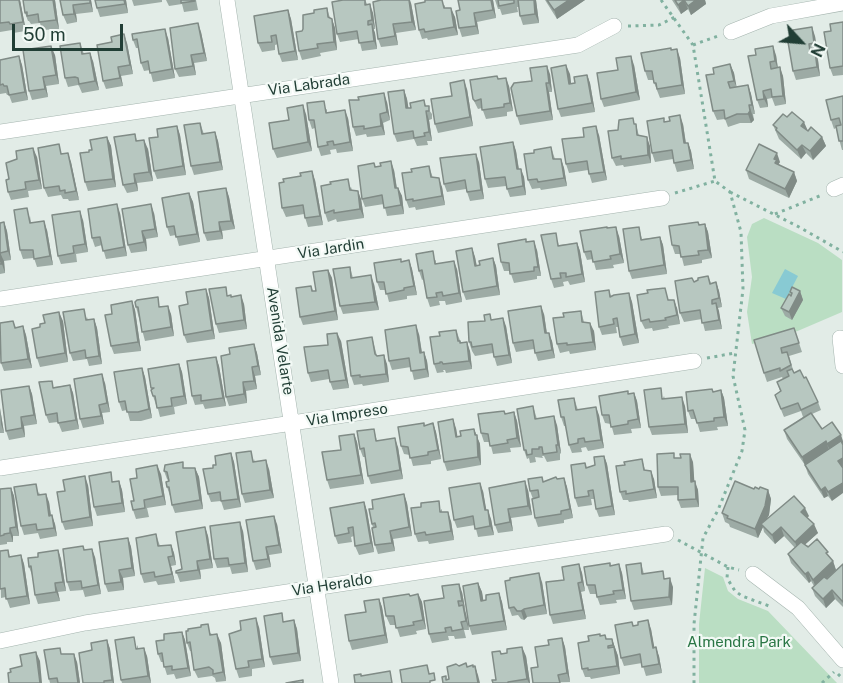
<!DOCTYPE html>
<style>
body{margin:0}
#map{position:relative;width:843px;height:683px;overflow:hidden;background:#e2ece7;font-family:"Public Sans",sans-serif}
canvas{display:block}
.north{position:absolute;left:771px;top:12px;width:60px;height:60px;-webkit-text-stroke:4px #f2f9f5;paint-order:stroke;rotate:116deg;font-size:16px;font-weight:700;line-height:24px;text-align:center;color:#213e35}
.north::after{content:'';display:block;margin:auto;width:21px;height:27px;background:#213e35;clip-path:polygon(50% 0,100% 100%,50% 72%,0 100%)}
.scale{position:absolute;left:12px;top:24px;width:111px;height:27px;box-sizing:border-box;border:3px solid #213e35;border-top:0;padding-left:8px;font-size:18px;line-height:21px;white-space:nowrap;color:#213e35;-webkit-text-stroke:4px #f2f9f5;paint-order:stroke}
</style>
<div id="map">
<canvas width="843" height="683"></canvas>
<div class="north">N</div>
<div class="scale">50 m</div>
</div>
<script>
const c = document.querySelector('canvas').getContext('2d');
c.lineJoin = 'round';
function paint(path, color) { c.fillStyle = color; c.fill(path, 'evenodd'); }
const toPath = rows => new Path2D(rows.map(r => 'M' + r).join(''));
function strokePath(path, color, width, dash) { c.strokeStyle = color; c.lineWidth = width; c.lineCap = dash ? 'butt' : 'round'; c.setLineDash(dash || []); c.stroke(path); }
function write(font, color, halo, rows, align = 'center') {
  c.font = font + ' "Public Sans",sans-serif'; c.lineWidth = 4.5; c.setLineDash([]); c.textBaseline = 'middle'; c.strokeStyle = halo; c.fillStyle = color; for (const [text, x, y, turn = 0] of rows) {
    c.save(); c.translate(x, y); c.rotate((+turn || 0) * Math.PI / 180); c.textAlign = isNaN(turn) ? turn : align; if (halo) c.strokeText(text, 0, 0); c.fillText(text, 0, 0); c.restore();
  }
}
const green = toPath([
 [764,218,818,243,842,260,842,312,793,333,752,344,747,312,752,277,747,237,752,224],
 [705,568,723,577,728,591,738,599,768,611,837,683,699,683,699,624]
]);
const water = toPath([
 [785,269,798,276,786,299,772,293]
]);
const path = toPath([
 [661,0,693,45,715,181,730,192,741,232,743,289,733,376,745,430,742,451,718,510,703,538,694,624,694,683],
 [628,26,659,25,675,17],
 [693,45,718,36],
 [730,192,799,227,843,252],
 [675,193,715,181],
 [775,214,822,195],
 [707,358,735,353],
 [678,540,728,567,739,570],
 [728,567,727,578,735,591,742,596,769,606],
 [838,674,843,679],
 [822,683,834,672]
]);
const street = toPath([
 [227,0,331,683],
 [731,32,771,16,843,3],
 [0,132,578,45,614,26],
 [834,189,843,185],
 [0,299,662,198],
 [840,338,843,366],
 [0,468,694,361],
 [753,574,798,608,843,660],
 [0,641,85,623,666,534]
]);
const wall = toPath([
 [0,0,20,0,26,31,13,33,12,30,0,32],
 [55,0,59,29,42,30,40,23,31,24,29,21,28,21,25,13],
 [60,0,91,0,93,12,76,14,77,22,67,24,63,15],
 [126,0,128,13,100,17,97,8],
 [132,0,162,0,162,2,134,6],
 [166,0,196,0,198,10,184,12,182,4,169,6],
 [365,0,367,4,373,13,375,29,373,29,375,33,377,49,362,51,359,39,340,42,337,34],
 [493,0,496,18,477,22,479,34,462,37,459,28,460,10],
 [495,0,536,0,539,23,523,25,520,16,519,7,517,7,518,12,502,15,500,9,498,9],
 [545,0,585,0,557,19],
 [672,0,705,0,706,4,691,15,688,9,681,14],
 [411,3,416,30,396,33,398,45,381,47,378,39],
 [445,5,445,8,455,17,458,35,428,40,427,38,422,39,419,30],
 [327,8,330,18,332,19,335,28,337,50,320,53,321,56,302,60,299,51,302,31,314,13],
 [288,10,291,19,298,60,282,62,279,54,278,44,275,45,275,50,262,52,258,43],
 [843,22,843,75,833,76,830,68,831,31],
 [201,32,207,61,194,63,196,75,179,77,175,69],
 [815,36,817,51,815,52,818,60,820,76,796,80,793,71,795,41],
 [168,38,175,78,153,82,150,70,144,71,141,63,139,48,136,48,133,40],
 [80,43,84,54,93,61,99,90,82,93,79,86,78,85,68,87,65,78],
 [127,43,133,74,121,76,123,86,106,89,103,81],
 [671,50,680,58,685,94,660,98,653,80,648,80,645,71],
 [55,55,59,84,46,86,48,97,32,100,29,91],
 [776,55,778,68,783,76,786,104,775,106,772,98,767,99,768,107,760,108,757,100,748,56],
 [19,56,22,65,28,100,12,103,9,95,7,95,6,93,0,94,0,60],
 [730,64,734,73,736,87,748,85,751,94,755,114,753,114,754,120,751,123,740,123,728,127,725,119,717,120,713,111,714,74],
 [634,65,640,100,604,107,601,99,618,70],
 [550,74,552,92,549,92,553,120,520,125,517,116,532,81],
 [570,74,571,83,575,83,587,75,590,83,595,112,561,117,558,109],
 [498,79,509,86,513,111,507,112,507,116,486,119,482,108,478,109,473,99],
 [467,89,473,126,438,133,435,124],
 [404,90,407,99,408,108,411,108,424,100,426,106,432,114,432,119,429,120,432,141,427,141,428,145,417,146,414,139,397,142,394,134],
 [843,96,843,150,842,150,836,128,834,129,831,120],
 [387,102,390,120,383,123,385,135,367,137,366,134,356,136,353,127],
 [327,109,327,112,348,118,353,151,337,153,336,149,330,150,331,154,321,156,318,147,315,128,312,129,309,120],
 [306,114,312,151,277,158,273,149,289,120],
 [665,122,683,124,686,143,688,143,691,151,694,169,677,172,673,159,655,162,652,153],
 [200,123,204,134,215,132,218,141,223,170,194,175,191,166],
 [636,124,639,136,650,146,651,163,624,167,623,165,616,166,612,158,618,130],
 [773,125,808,131,822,137,826,146,813,160,806,153,801,159,779,139],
 [177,126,180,135,186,175,157,179,154,171,158,137],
 [135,134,137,141,148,149,153,181,137,183,138,191,127,193,123,185],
 [599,135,607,180,592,183,588,170,569,173,566,164,584,137],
 [107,137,111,146,116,187,88,191,85,182,92,150],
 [513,142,516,151,519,169,524,177,526,195,510,197,506,186,488,188,485,179],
 [551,147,555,159,561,159,564,168,567,186,541,190,540,188,532,189,528,180,534,153],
 [62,154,71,162,79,200,69,201,68,199,63,199,61,195,48,197,44,188],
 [37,157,42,189,28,191,29,197,11,200,8,192,9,179],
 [479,162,484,199,470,201,466,189,447,192,444,184],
 [780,162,778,165,794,172,797,181,789,198,749,179,746,170],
 [429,166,433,178,442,187,445,205,416,210,415,207,409,208,406,200,412,172],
 [376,167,394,170,397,188,398,188,402,196,404,214,387,216,384,204,365,207,362,199],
 [315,180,323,225,308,227,304,214,286,217,282,208,284,182],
 [351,187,352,190,361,199,364,218,337,222,336,219,328,222,325,213],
 [226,188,229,197,235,229,222,231,223,239,207,241,204,233],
 [189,193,193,202,200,242,179,246,176,235,170,236,167,227],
 [120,213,127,256,106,259,102,245,95,247,92,238],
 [154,213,158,237,146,239,147,251,131,253,128,245],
 [30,216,31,223,47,230,53,265,37,267,34,258,23,259,20,250],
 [83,220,88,252,76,254,77,262,61,264,58,256],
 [4,222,7,231,11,260,4,261,5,273,0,274,0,223],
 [705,224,708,232,712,258,702,260,702,263,684,266,681,254,675,254,672,245,699,225],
 [639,227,642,239,660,237,663,245,667,274,632,279,629,271],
 [608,228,619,236,624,263,613,265,614,268,596,270,593,259,587,260,584,252],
 [527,242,537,250,541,276,537,276,537,279,514,283,510,271,504,271,501,262],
 [559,242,559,245,577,243,580,251,585,282,570,285,568,281,563,282,564,286,554,288,551,279],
 [472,248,475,257,477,266,480,265,493,258,496,266,500,295,466,300,463,292],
 [409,260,412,269,417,295,407,296,407,299,389,302,386,290,380,290,377,282,402,261],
 [436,260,436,263,457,269,462,302,446,305,445,301,439,301,440,305,430,307,427,298,424,279,422,280,419,271],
 [350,267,353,278,374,284,379,310,343,314,340,306],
 [328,270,332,278,338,320,303,325,300,317,311,286,313,291,316,291],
 [708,276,711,283,716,282,719,291,722,307,718,308,722,329,705,331,702,319,684,322,680,313,694,282],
 [206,289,209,298,215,339,187,343,184,335,188,304],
 [609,290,611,296,629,293,632,302,639,343,623,346,620,337,619,327,616,327,617,333,602,335,599,327],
 [800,291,803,300,792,320,785,316,781,308,791,296,790,292],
 [229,295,244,304,247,329,219,333,216,324],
 [669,300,677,308,680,324,668,326,669,328,653,331,652,328,645,329,641,321],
 [132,301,135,310,141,351,114,354,111,346,112,314],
 [161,306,171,314,174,336,145,341,136,307],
 [581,311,584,322,594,331,596,350,570,354,569,351,560,353,557,344,564,317],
 [544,314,547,333,552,341,555,358,538,361,534,349,516,352,513,343],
 [87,317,88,320,94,319,97,328,102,364,89,366,87,359,73,361,70,353],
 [492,319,506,326,512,363,497,366,493,353,475,356,472,351,469,342],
 [13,321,16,328,23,326,26,335,32,368,4,371,1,363],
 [63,321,68,362,40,367,37,358,40,327],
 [794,328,802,352,789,356,794,373,804,378,818,402,821,410,812,414,822,429,832,422,832,501,828,496,824,498,808,474,805,465,787,439,784,430,803,417,801,411,784,417,775,395,780,391,777,382,783,379,782,377,767,382,764,373],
 [456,330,461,343,470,351,472,369,446,373,445,370,443,370,444,372,437,373,434,364,440,336],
 [419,334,422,352,424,352,427,361,429,377,414,380,411,367,392,370,389,361],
 [372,337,377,356,387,364,389,382,363,386,362,384,354,385,351,376],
 [341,341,349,388,333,390,329,379,311,382,308,373,328,345],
 [254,344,257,353,261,375,255,376,257,389,246,391,247,403,229,406,226,397,230,354],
 [216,357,219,366,226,406,205,409,203,404,195,405,192,396],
 [179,364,182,372,187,404,174,407,175,414,160,417,157,405,156,405,153,396,148,369],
 [142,368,145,377,152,418,141,421,130,421,127,410,122,411,119,402],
 [105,383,110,412,102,413,104,424,83,428,80,419],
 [70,385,73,393,79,429,62,432,58,422,49,423,46,415,54,387],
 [29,386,32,394,37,424,24,426,25,437,9,440,6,431],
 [721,390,724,398,728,426,717,427,718,430,700,432,696,419,691,419,688,411,713,392],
 [634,393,637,401,641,428,631,429,632,433,614,435,611,424,605,423,602,415,629,394],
 [664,396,665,399,685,406,688,433,652,435,649,427],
 [574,398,578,410,599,415,604,448,588,451,586,447,581,448,582,452,572,453,569,445,566,426,564,426,561,417],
 [533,406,537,419,557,425,561,453,560,454,560,460,547,462,544,456,542,456,543,458,535,457,536,462,530,463,529,458,527,459,524,450],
 [0,408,4,433,0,433],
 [504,411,506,414,514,412,517,421,521,447,510,448,511,452,493,454,490,442,484,442,481,433],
 [424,423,425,426,433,423,436,432,441,459,431,461,431,464,413,466,410,455,404,454,401,446],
 [456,428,457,437,461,436,474,429,480,444,481,465,447,471,444,462],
 [374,429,377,441,398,447,403,479,371,484,368,476,365,457,363,457,360,449],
 [354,434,357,442,364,484,330,489,327,480,341,450],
 [231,453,234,462,241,507,224,510,221,501,211,502,208,494,213,468],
 [604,456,607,464,615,515,599,517,596,509,595,499,591,499,592,505,578,507,575,498,585,463,587,468,595,465],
 [675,458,693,462,694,482,698,490,699,507,681,508,678,500,678,495,661,496,658,487],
 [254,459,255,462,269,469,274,498,245,503,242,494],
 [642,459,645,470,654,479,657,498,629,502,628,500,623,500,620,492,625,465],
 [185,468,195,468,199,477,203,509,175,513,172,505,170,496,167,487,168,480,167,479,164,471],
 [161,474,166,505,147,508,149,517,136,519,133,510],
 [564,478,567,487,573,518,564,520,564,523,538,527,535,518,533,499,530,491,544,482],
 [119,481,122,490,125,512,97,516,94,507,114,482],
 [88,485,93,526,65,530,62,522,65,491],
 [11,488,14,496,19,536,13,536,13,542,7,542,7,544,0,545,0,489],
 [489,488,528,490,532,515,511,518,513,531,498,533,495,525],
 [754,489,768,490,771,499,769,515,766,519,809,516,807,518,818,533,805,544,830,558,833,561,836,570,827,579,843,564,843,607,835,599,826,608,815,596,812,588,814,586,811,581,809,583,791,563,788,554,795,548,784,536,775,544,764,532,763,527,758,538,730,527,729,524,725,522,722,513],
 [483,491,486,510,491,519,494,535,478,537,475,525,457,528,454,520],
 [39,492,40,495,49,502,51,515,55,524,57,536,40,539,38,533,24,535,21,526],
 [404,494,407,503,412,536,393,539,395,551,378,554,375,545,373,528,372,524,373,509],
 [364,502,367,511,374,552,359,555,355,546,354,536,351,537,352,542,338,544,335,536],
 [442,509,442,512,451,521,454,540,429,544,428,541,418,542,415,534],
 [277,524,282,553,269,555,271,567,256,570,253,561],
 [205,527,208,536,213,568,200,570,201,579,180,582,176,571,182,569],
 [243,531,248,572,232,574,230,567,217,568,214,559],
 [156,534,160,546,171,545,174,553,176,565,171,566,175,583,158,585,156,581,144,583,141,574],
 [128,538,131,547,135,576,123,578,124,590,108,592,105,584],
 [8,550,10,557,21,555,24,564,30,604,10,608,6,597,1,598,0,551],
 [58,550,61,559,66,591,58,592,60,601,38,604,35,595,32,575,29,567,38,557],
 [84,550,95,557,101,594,85,597,83,590,70,591,67,582],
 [610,563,611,566,619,564,622,573,626,599,616,600,617,603,600,605,596,594,590,594,587,585],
 [641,563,644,574,673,587,672,605,634,610,631,601],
 [579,564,582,573,585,591,581,592,586,619,553,624,550,615,564,580],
 [542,582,547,614,527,617,524,620,521,619,518,615,512,616,509,608],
 [478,583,482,592,483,601,486,600,499,593,502,602,507,630,472,635,469,626],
 [462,592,469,630,464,630,466,638,455,639,454,636,448,636,449,640,432,643,429,634,444,598],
 [418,594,422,602,426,629,416,631,417,634,400,637,396,625,390,625,386,616,410,596],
 [379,599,382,607,388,643,352,650,349,641,366,612],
 [294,620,297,629,301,661,273,665,270,657,285,622],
 [633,626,651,629,654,648,659,656,662,673,646,676,642,663,624,666,621,658],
 [259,627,265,667,252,669,252,676,239,678,236,669],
 [182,632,185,640,191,676,176,679,174,674,167,675,163,662,161,662,158,654,164,640],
 [211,633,212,635,221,643,226,681,216,682,215,678,212,676,198,678,194,670,191,651,190,651,187,643],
 [605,635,606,639,612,639,618,656,620,674,591,679,590,677,585,677,582,669,589,641,601,636],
 [562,638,565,647,570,682,533,683,538,667,549,645],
 [107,640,110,649,114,683,83,683,92,650],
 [138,645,138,649,147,656,151,683,122,683,121,680],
 [62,654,77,662,80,683,50,683,49,679],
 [502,654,526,656,530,683,493,683,496,680]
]);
const shadedWall = toPath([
 [19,0,20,0,26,31,23,22],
 [53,0,55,0,59,29,56,20],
 [90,0,91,0,93,12,90,3],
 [124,0,126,0,128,13,125,4],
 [409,0,410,0,411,3,416,30,412,22],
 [491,0,493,0,496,18,493,10],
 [534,0,536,0,539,23,535,14],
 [569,0,585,0,557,19,554,10],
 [684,0,688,9,681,14,678,5],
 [696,0,705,0,706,4,691,15,688,6],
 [370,4,373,13,375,29,372,20],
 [73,5,76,14,77,22,74,14],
 [451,8,455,17,458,35,454,27],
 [288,10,291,19,298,60,295,51],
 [474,13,477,22,479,34,476,26],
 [332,19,335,28,337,50,334,42],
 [198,23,201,32,207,61,204,53],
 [372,24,375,33,377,49,374,41],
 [393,24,396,33,398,45,395,36],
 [812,27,815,36,817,51,814,43],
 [165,29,168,38,175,78,172,69],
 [124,34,127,43,133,74,130,65],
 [51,46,55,55,59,84,56,75],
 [773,46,776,55,778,70,775,61],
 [677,49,680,58,685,94,682,85],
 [815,51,818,60,820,76,817,67],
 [90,53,93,61,99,90,95,81],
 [191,55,194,63,196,75,193,66],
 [19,56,22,65,28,100,25,92],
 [631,56,634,65,640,100,636,92],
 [730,64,734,73,737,89,734,81],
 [566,65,570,74,572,92,569,84],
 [547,66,550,74,552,92,549,83],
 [118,67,121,76,123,86,120,78],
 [780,67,783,76,786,104,783,96],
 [587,75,590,83,595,112,592,103],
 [43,77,46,86,48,97,45,89],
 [506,78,509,86,513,111,510,103],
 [464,80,467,89,473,126,470,117],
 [546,83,549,92,553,120,550,111],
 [748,85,751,94,755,114,752,105],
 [404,90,407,99,410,117,406,108],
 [763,91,767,99,768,107,764,99],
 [384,93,387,102,390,120,387,112],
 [303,105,306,114,312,151,308,142],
 [749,105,754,120,751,123,748,114],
 [345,110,348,118,353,151,350,142],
 [426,111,429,120,432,141,429,132],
 [380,114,383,123,385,135,381,126],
 [680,115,683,124,687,152,684,143],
 [804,122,808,131,804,135,801,126],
 [177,126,180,135,186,175,183,166],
 [596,126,599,135,607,180,604,172],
 [215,132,218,141,223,170,220,162],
 [107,137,111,146,116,187,113,179],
 [647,137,650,146,651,163,648,155],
 [822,137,826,146,813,160,810,151],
 [144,140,148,149,153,181,149,172],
 [513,142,516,151,520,178,517,169],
 [688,143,691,151,694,169,691,160],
 [802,145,806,153,801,159,797,150],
 [33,148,37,157,42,189,39,180],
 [68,153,71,162,79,200,76,191],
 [777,153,780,162,778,165,778,172,774,159],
 [476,154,479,162,484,199,481,190],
 [561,159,564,168,567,186,564,178],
 [391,161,394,170,398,197,395,188],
 [521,169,524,177,526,195,523,186],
 [312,171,315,180,323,225,320,216],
 [794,172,797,181,789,198,785,189],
 [134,174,137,183,138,191,135,183],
 [439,178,442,187,445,205,442,196],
 [226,188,229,197,235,229,231,221],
 [398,188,402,196,404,214,401,205],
 [358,191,361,199,364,218,360,209],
 [189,193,193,202,200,242,197,234],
 [117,204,120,213,127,256,124,247],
 [151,204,154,213,158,237,155,229],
 [80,211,83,220,88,252,85,244],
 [44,221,47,230,53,265,50,256],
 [4,222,7,231,11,260,8,251],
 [219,222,222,231,223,239,220,231],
 [705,224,708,232,712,258,708,250],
 [616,227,619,236,624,263,620,254],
 [142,231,146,239,147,251,144,242],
 [660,237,663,245,667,274,664,265],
 [534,241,537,250,541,276,538,267],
 [577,243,580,251,585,282,582,274],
 [472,248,475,257,478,274,475,266],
 [0,253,4,261,5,273,2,264],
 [493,258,496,266,500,295,497,286],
 [409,260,412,269,417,295,414,286],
 [454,261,457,269,462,302,459,293],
 [328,270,332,278,338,320,335,311],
 [371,275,374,284,379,310,375,302],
 [716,282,719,291,722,307,719,298],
 [206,289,209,298,215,339,212,330],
 [800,291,803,300,792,320,789,312],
 [629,293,632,302,639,343,635,334],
 [241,295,244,304,247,329,244,320],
 [674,300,677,308,680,324,677,315],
 [132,301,135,310,141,351,138,342],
 [716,303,719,311,722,329,719,320],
 [168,306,171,314,174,336,171,327],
 [541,306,544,314,548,342,545,333],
 [59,312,63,321,68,362,65,353],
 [503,318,506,326,512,363,509,355],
 [94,319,97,328,102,364,99,356],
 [590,323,594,331,596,350,593,342],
 [416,325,419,334,423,361,420,353],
 [23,326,26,335,32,368,28,359],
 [337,333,341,341,349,388,346,380],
 [549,333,552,341,555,358,552,350],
 [467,342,470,351,472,369,469,361],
 [254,344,257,353,261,375,258,366],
 [424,352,427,361,429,377,426,369],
 [384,355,387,364,389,382,386,374],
 [216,357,219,366,226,406,223,398],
 [179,364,182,372,187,404,184,396],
 [252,367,255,376,257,389,254,381],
 [142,368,145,377,152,418,149,409],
 [102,374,105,383,110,412,107,403],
 [243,382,246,391,247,403,244,394],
 [70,385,73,393,79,429,76,420],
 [29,386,32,394,37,424,34,415],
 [721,390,724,398,728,426,724,417],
 [634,393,637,401,641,428,638,419],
 [682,397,685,406,688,433,685,424],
 [99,405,102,413,104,424,101,416],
 [596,407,599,415,604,448,601,440],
 [0,408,4,433,1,424],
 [514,412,517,421,521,447,517,438],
 [554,416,557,425,561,453,558,445],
 [21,417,24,426,25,437,22,428],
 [453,419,456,428,459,445,456,437],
 [433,423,436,432,441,459,438,450],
 [474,429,480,444,481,465,478,457],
 [354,434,357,442,364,484,361,475],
 [841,435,843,441,843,444,831,453,827,444],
 [395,438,398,447,403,479,400,470],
 [826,441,829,450,805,466,802,457],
 [231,453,234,462,241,507,238,499],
 [690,454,693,462,695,490,691,482],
 [604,456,607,464,615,515,612,506],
 [843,458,843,468,838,461],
 [266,460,269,469,274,498,270,490],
 [157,465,161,474,166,505,163,496],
 [195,468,199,477,203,509,200,500],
 [651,471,654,479,657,498,654,489],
 [85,476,88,485,93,526,90,517],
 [564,478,567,487,573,518,570,509],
 [119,481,122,490,125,512,122,503],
 [525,481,528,490,532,515,528,506],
 [695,481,698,490,699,507,696,499],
 [480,483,483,491,488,519,485,510],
 [843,483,843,493,832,501,828,492],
 [825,487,828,496,824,498,821,490],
 [11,488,14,496,19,536,16,527],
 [768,490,771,499,769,515,763,526,761,524,763,527,758,538,755,529],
 [46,494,49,502,52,524,49,516],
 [404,494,407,503,412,536,409,527],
 [364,502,367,511,374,552,371,543],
 [805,508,809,516,804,520,801,512],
 [508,509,511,518,513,531,510,522],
 [488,510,491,519,494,535,490,526],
 [448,512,451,521,454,540,451,531],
 [52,515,55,524,57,536,54,528],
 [274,516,277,524,282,553,279,545],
 [240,522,243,531,248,572,245,563],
 [814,524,818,533,798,551,795,542],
 [205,527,208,536,213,568,210,559],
 [781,527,784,536,775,544,772,535],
 [10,528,13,536,13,542,10,533],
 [390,531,393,539,395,551,392,543],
 [128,538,131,547,135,576,132,568],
 [171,545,174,553,176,565,173,556],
 [266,547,269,555,271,567,268,559],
 [92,549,95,557,101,594,98,585],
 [58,550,61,559,66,591,63,582],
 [21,555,24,564,30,604,27,596],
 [168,557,171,566,175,583,172,574],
 [197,561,200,570,201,579,198,570],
 [833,561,836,570,816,588,813,580],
 [579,564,582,573,585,591,582,582],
 [619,564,622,573,626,599,623,590],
 [119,570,123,578,124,590,121,582],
 [808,572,811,581,809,583,805,574],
 [539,573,542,582,547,614,544,605],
 [670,578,673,587,672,605,669,597],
 [55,583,58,592,60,601,56,592],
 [478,583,482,592,485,610,481,601],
 [578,583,581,592,586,619,583,610],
 [459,584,462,592,465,609,462,601],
 [832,590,835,599,826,608,823,599],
 [499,593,502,602,507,630,504,621],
 [418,594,422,602,426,629,423,620],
 [379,599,382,607,388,643,385,635],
 [463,605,466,614,469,630,466,621],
 [524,609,527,617,524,620,521,611],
 [256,618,259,627,265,667,262,659],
 [294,620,297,629,301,661,298,653],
 [648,620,651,629,656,656,653,648],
 [182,632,185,640,191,676,188,668],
 [217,634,221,643,226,681,223,672],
 [562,638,565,647,570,682,567,673],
 [612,639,618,656,620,674,617,666],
 [107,640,110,649,114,683,113,683,112,680],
 [522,647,526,656,530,683,529,683,527,679],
 [656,647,659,656,662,673,659,664],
 [144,648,147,656,151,683,148,676],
 [36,652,40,661,42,683,40,683],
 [74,654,77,662,80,683,78,683],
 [475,666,478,675,480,683,478,683]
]);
const building = toPath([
 [0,0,19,0,23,22,10,24,9,22,0,23,0,0],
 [23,0,53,0,56,20,39,22,38,14,27,16,27,12,25,13,23,0],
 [60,0,90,0,90,3,73,5,74,14,63,15,60,0],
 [95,0,124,0,125,4,97,8,95,0],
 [181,0,194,0,195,1,181,3,181,0],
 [343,0,365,0,365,5,370,4,372,20,368,21,368,25,372,24,374,41,359,43,357,31,337,34,332,2,343,0],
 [381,0,409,0,412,22,393,24,395,36,378,39,373,2,381,0],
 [425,0,442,0,444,8,451,8,454,27,425,32,424,29,419,30,415,4,425,2,425,0],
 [458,0,491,0,493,10,474,13,476,26,459,28,456,11,460,10,458,0],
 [498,0,514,0,514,3,499,6,498,0],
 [518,0,534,0,535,14,520,16,518,0],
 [547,0,569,0,554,10,547,0],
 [675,0,696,0,688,6,684,0,678,5,675,0],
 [327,8,328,17,332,19,334,42,317,44,318,48,299,51,296,32,302,31,303,29,303,15,314,13,314,10,327,8],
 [288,10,295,51,279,54,276,35,271,36,272,42,258,43,254,16,288,10],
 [843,22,843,66,830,68,824,32,831,31,830,24,843,22],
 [198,23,204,53,191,55,193,66,175,69,170,28,198,23],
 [812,27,814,43,809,44,810,52,815,51,817,67,793,71,788,42,795,41,793,30,812,27],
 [165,29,172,69,150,73,148,61,141,63,137,39,133,40,132,34,165,29],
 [124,34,130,65,118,67,120,78,103,81,97,45,112,42,111,37,124,34],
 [80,43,82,54,90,53,95,81,79,84,78,78,75,77,65,78,60,46,80,43],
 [51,46,56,75,43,77,45,89,29,91,23,50,51,46],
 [773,46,775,61,770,62,771,69,780,67,783,96,772,97,771,89,763,91,764,99,757,100,748,56,756,55,755,49,773,46],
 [671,48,671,50,677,49,682,85,657,89,656,83,654,83,652,71,645,71,641,53,671,48],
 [19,56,25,92,9,95,7,86,4,86,3,84,0,85,0,60,19,56],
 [631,56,636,92,601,99,597,73,618,70,616,58,631,56],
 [730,64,734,81,728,82,730,88,748,85,752,105,749,105,750,111,748,114,737,114,725,119,724,110,713,111,706,75,714,74,713,68,730,64],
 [566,65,569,84,575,83,574,77,587,75,592,103,558,109,551,68,566,65],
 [547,66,549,83,546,83,550,111,517,116,511,88,514,83,532,81,530,68,547,66],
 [497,76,498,79,506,78,510,103,504,104,504,107,482,110,481,99,475,101,473,99,470,80,497,76],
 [464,80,470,117,435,124,431,99,452,96,450,83,464,80],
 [404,90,406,108,411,108,410,103,424,100,425,106,429,106,429,111,426,111,429,132,424,133,425,136,414,138,413,131,394,134,388,92,404,90],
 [384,93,387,112,380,114,381,126,364,129,364,126,353,127,349,100,359,100,358,97,384,93],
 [843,96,843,141,839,141,836,126,841,125,839,118,831,120,826,100,843,96],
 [324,101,326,113,345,110,350,142,334,145,333,141,327,142,328,145,318,147,314,120,309,120,307,103,324,101],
 [303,105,308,142,273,149,269,123,289,120,287,108,303,105],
 [792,112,804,122,801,126,808,131,811,127,822,137,810,151,802,145,797,150,776,130,777,128,773,125,783,114,787,117,792,112],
 [680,115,684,143,688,143,691,160,674,163,672,150,652,153,647,121,664,118,664,122,670,121,669,117,680,115],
 [633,118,634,124,636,124,637,135,647,137,648,155,621,159,621,156,612,158,608,131,618,130,619,120,633,118],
 [200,123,202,134,215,132,220,162,191,166,184,125,200,123],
 [177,126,183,166,154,171,149,138,158,137,157,129,177,126],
 [596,126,604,172,589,174,587,161,566,164,562,139,584,137,583,128,596,126],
 [135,134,136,141,144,140,149,172,134,174,135,183,123,185,114,137,135,134],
 [107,137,113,179,85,182,80,153,89,152,89,150,92,150,90,140,107,137],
 [513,142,517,169,521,169,523,186,507,189,505,177,485,179,480,147,513,142],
 [59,144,61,154,68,153,76,191,65,193,65,190,60,191,59,186,44,188,38,148,59,144],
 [759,144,777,153,774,159,777,160,775,163,794,172,785,189,746,170,759,144],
 [551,147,553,159,561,159,564,178,538,182,537,179,528,180,524,154,534,153,534,150,551,147],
 [33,148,39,180,25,182,26,189,8,192,6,180,9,179,6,163,17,159,16,151,33,148],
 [476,154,481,190,467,192,465,180,444,184,440,158,476,154],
 [391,161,395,188,398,188,401,205,384,208,382,195,362,199,358,166,374,163,375,167,381,166,380,163,391,161],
 [429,166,431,177,439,178,442,196,413,201,413,199,406,200,402,173,412,172,411,169,429,166],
 [312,171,320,216,305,218,303,205,282,208,279,183,284,182,283,179,301,176,300,173,312,171],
 [348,179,350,190,358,191,360,209,334,213,334,210,325,213,321,186,331,184,330,182,348,179],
 [226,188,231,221,219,222,220,231,204,233,198,192,226,188],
 [189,193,197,234,176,237,174,226,167,227,162,198,189,193],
 [117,204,124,247,103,251,100,237,92,238,88,209,117,204],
 [151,204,155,229,142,231,144,242,128,245,122,209,151,204],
 [27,208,30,223,44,221,50,256,34,259,33,250,20,250,14,210,27,208],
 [80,211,85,244,73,246,74,253,58,256,52,215,80,211],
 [4,222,8,251,0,253,2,264,0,264,0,223,4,222],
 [698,222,699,225,705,224,708,250,698,251,699,255,681,257,679,246,672,245,669,226,698,222],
 [607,227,607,228,616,227,620,254,610,256,611,259,593,262,591,251,584,252,580,231,607,227],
 [639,227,641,240,660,237,664,265,629,271,623,229,639,227],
 [556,233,558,246,577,243,582,274,566,277,566,273,560,273,561,278,551,279,541,235,556,233],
 [526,239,526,242,534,241,538,267,534,267,534,271,510,274,509,263,501,262,498,244,526,239],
 [472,248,475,266,480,265,479,261,493,258,497,286,463,292,456,251,472,248],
 [433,251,435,264,454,261,459,293,443,296,442,292,436,293,437,297,427,298,422,270,419,271,416,254,433,251],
 [401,259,401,262,409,260,414,286,404,288,404,290,386,294,384,282,377,282,374,263,401,259],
 [350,267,351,278,371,275,375,302,340,306,333,269,350,267],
 [328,270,335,311,300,317,296,288,311,286,312,291,316,291,313,272,328,270],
 [708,276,710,284,716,282,719,298,712,300,712,304,716,303,719,320,702,323,700,310,680,313,675,281,692,278,694,282,698,280,698,278,708,276],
 [226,287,227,296,231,295,231,297,241,295,244,320,216,324,209,289,226,287],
 [792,287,800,291,789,312,781,308,789,294,791,296,792,293,790,292,792,287],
 [665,288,668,300,674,300,677,315,665,318,666,320,650,322,649,319,641,321,637,295,648,293,647,290,665,288],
 [206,289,212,330,184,335,179,306,188,304,186,292,206,289],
 [609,290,610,297,614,295,629,293,635,334,620,337,617,318,613,319,614,324,599,327,595,292,609,290],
 [158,297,159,307,168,306,171,327,142,332,138,307,136,307,135,302,137,300,158,297],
 [132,301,138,342,111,346,105,315,112,314,111,305,132,301],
 [541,306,545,333,549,333,552,350,535,353,533,340,513,343,508,311,541,306],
 [84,309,86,320,94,319,99,356,86,358,85,350,70,353,63,312,84,309],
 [581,311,582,322,590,323,593,342,567,345,567,343,557,344,553,318,564,317,563,313,581,311],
 [59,312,65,353,37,358,32,329,40,327,40,324,45,323,43,315,59,312],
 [490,314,491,320,503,318,509,355,494,357,492,344,472,347,471,342,469,342,468,322,485,321,484,315,490,314],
 [13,321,15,328,23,326,28,359,1,363,0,323,13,321],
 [416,325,420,353,424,352,426,369,411,371,409,358,389,361,385,330,416,325],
 [794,328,799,343,781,348,782,353,787,352,791,365,780,371,780,368,764,373,754,340,794,328],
 [456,330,458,341,460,341,460,343,467,342,469,361,443,364,442,362,440,362,440,363,434,364,430,337,440,336,439,332,456,330],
 [337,333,346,380,330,382,328,370,308,373,304,347,328,345,327,334,337,333],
 [372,337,375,354,377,356,384,355,386,374,360,377,360,375,351,376,347,341,372,337],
 [254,344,258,366,252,367,254,381,243,382,244,394,226,397,221,356,230,354,229,348,254,344],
 [216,357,223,398,201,401,201,395,192,396,187,361,216,357],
 [179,364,184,396,171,398,172,406,157,408,155,396,153,396,151,390,154,388,151,388,148,369,179,364],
 [142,368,149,409,138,412,127,412,125,401,119,402,114,372,142,368],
 [792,369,794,373,800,370,804,378,806,377,818,402,801,410,798,403,781,409,775,395,781,391,777,382,789,376,787,371,792,369],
 [102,374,107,403,99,405,101,416,80,419,74,379,102,374],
 [52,381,53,388,70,385,76,420,58,423,57,413,46,415,39,382,52,381],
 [29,386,34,415,21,417,22,428,6,431,1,390,29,386],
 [661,388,662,399,682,397,685,424,649,427,644,390,661,388],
 [712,389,713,392,721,390,724,417,714,418,714,421,697,423,693,410,688,411,686,392,712,389],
 [628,391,628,394,634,393,638,419,628,421,628,424,611,427,609,415,602,415,599,396,628,391],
 [574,398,576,410,596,407,601,440,585,442,584,438,578,439,578,443,569,445,564,417,561,417,558,400,574,398],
 [533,406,535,419,554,416,558,445,556,445,557,452,543,454,542,447,539,447,539,449,532,449,532,454,527,455,526,450,524,450,517,409,533,406],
 [504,411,505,414,514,412,517,438,507,440,508,443,490,446,488,434,481,433,478,414,504,411],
 [811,413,822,429,832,422,841,435,827,444,826,441,802,457,784,430,811,413],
 [453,419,456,437,461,436,460,431,474,429,475,435,477,435,478,457,444,462,438,422,453,419],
 [424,423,424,426,433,423,438,450,428,452,428,455,410,458,408,447,401,446,398,427,424,423],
 [374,429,376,441,395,438,400,470,368,476,364,448,360,449,357,431,374,429],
 [354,434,361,475,327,480,322,452,341,450,339,436,354,434],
 [841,441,843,445,843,458,838,461,843,468,843,483,828,492,825,487,821,490,805,465,841,441],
 [251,451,253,462,266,460,270,490,242,494,236,453,251,451],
 [231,453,238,499,221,501,220,492,208,494,203,469,213,468,213,465,216,465,215,456,231,453],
 [674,453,674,458,681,458,680,454,690,454,691,482,695,481,696,499,678,500,678,487,658,487,657,454,674,453],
 [604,456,612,506,596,509,593,490,588,491,589,496,575,498,571,465,585,463,586,468,595,465,594,457,604,456],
 [642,459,644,470,651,471,654,489,626,494,626,491,620,492,616,466,625,465,624,462,642,459],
 [183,462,183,468,195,468,200,500,172,505,169,487,167,487,166,482,169,481,167,472,164,471,165,465,183,462],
 [157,465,163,496,144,500,145,508,133,510,131,501,134,501,130,479,137,478,136,469,157,465],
 [111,472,112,482,119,481,122,503,94,507,89,476,111,472],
 [85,476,90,517,62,522,57,492,65,491,63,480,85,476],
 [542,477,543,482,556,477,557,479,564,478,570,509,561,511,561,514,535,518,532,499,539,497,538,490,530,491,528,479,542,477],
 [525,481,528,506,508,509,510,522,495,525,489,488,525,481],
 [735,481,754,489,755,487,759,489,760,487,768,490,765,506,755,529,727,518,728,516,722,513,735,481],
 [480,483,485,510,488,510,490,526,475,529,473,516,454,520,449,488,480,483],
 [36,484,38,495,46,494,49,516,52,515,54,528,37,530,36,524,21,526,14,487,36,484],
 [11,488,16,527,10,528,10,533,4,534,4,535,0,536,0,489,11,488],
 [404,494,409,527,390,531,392,543,375,545,372,528,376,527,375,523,372,524,369,509,373,509,372,500,404,494],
 [794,496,805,508,801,512,814,524,795,542,781,527,772,535,761,524,794,496],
 [439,501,440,512,448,512,451,531,426,535,425,532,415,534,411,508,421,507,421,503,439,501],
 [364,502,371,543,355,546,353,527,348,528,349,533,335,536,330,508,364,502],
 [274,516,279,545,266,547,268,559,253,561,246,520,274,516],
 [240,522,245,563,229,565,228,558,214,559,210,526,240,522],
 [205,527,210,559,197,561,198,570,176,573,176,571,182,569,176,532,205,527],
 [156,534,158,546,171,545,173,556,168,557,172,574,155,577,154,572,141,574,136,538,156,534],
 [128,538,132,568,119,570,121,582,105,584,99,542,128,538],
 [817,539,828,552,826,553,833,561,813,580,808,572,805,574,788,554,801,542,808,547,817,539],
 [83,546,84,550,92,549,98,585,82,588,81,581,67,582,63,549,83,546],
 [8,550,9,557,21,555,27,596,6,599,5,588,0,589,0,551,8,550],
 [58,550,63,582,55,583,56,592,35,595,31,566,29,567,28,558,38,557,38,553,58,550],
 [610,563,610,566,619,564,623,590,613,591,614,594,597,597,595,585,587,585,584,567,610,563],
 [641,563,642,574,663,571,664,579,670,578,669,597,631,601,626,565,641,563],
 [579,564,582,582,578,583,583,610,550,615,546,582,564,580,562,567,579,564],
 [843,564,843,602,832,590,823,599,812,588,824,577,827,579,843,564],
 [539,573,544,605,524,609,521,611,517,611,514,607,509,608,505,581,510,580,510,578,539,573],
 [478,583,481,601,486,600,486,595,499,593,504,621,469,626,463,586,478,583],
 [459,584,462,601,458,601,459,606,463,605,466,621,461,622,463,629,452,631,451,627,445,628,446,632,429,634,424,601,444,598,442,586,459,584],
 [409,594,410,596,418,594,423,620,413,622,414,625,396,628,394,616,386,616,383,598,409,594],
 [379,599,385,635,349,641,345,615,366,612,364,601,379,599],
 [282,613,283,622,294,620,298,653,270,657,264,616,282,613],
 [256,618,262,659,248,661,249,667,236,669,229,634,241,630,240,621,256,618],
 [648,620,653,648,656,647,659,664,642,667,640,654,621,658,615,625,632,622,633,626,638,625,638,622,648,620],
 [208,624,210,635,217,634,223,672,213,674,213,670,209,667,194,670,190,642,187,643,186,631,188,631,188,629,201,627,201,625,208,624],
 [182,632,188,668,172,670,172,666,164,667,162,653,158,654,156,641,164,640,164,634,182,632],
 [600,634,600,636,605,635,606,639,612,639,613,645,608,646,608,648,614,647,617,666,588,670,588,668,582,669,578,643,589,641,588,636,600,634],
 [134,637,136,649,144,648,148,676,121,680,115,640,134,637],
 [562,638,567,673,558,675,560,683,533,683,531,668,538,667,535,647,549,645,548,640,562,638],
 [107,640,112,680,104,681,104,683,83,683,79,653,92,650,91,643,107,640],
 [522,647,527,679,508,682,508,683,493,683,492,680,496,680,492,652,500,651,501,654,507,653,507,649,522,647],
 [60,648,61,654,74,654,78,683,58,683,57,678,49,679,44,650,60,648],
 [36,652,40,683,9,683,8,673,11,672,10,669,22,666,20,655,36,652],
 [466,663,467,667,473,665,473,667,475,666,478,683,443,683,442,677,446,676,446,680,449,679,447,667,456,664,459,666,466,663],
 [427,665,429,674,434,673,435,680,430,681,430,683,402,683,400,670,427,665],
 [390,671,392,683,355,683,354,675,361,674,361,676,390,671],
 [303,680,303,683,286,683,303,680]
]);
const streetNames = [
 ["Via Labrada",309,85,-8],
 ["Via Jardin",331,249,-9],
 ["Avenida Velarte",280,341,81],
 ["Via Impreso",347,415,-9],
 ["Via Heraldo",332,585,-9]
];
const parkNames = [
 ["Almendra Park",739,642]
];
paint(green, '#badec3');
paint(water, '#88cad3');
strokePath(street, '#a4b4ae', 16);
strokePath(path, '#81b1a0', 3, [3, 4.5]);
strokePath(street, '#fff', 15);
paint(wall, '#9daba5');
paint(shadedWall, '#808b86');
paint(building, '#b7c7c0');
strokePath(building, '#808b86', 1.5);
write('15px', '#213e35', '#f2f9f5', streetNames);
write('15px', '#2a7645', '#f2f9f5', parkNames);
</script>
